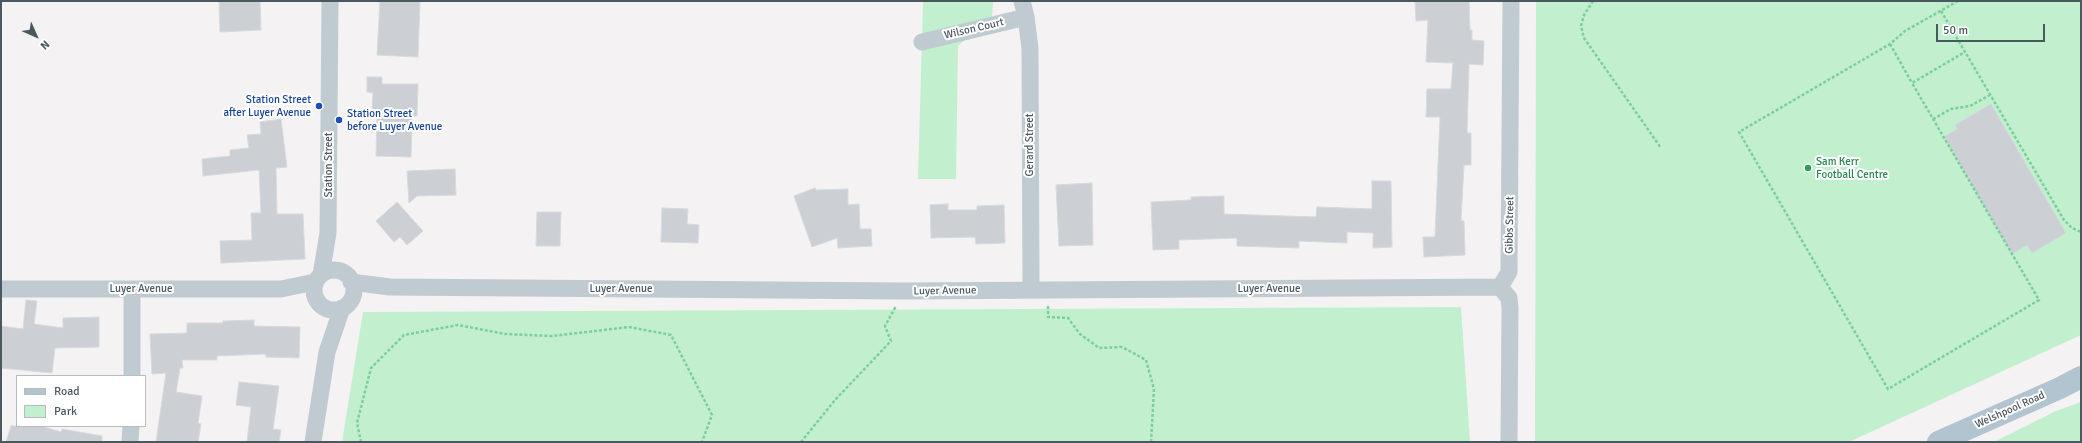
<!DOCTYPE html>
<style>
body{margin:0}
#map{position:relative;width:2082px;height:443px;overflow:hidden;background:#f4f2f2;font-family:Signika,sans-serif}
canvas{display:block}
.frame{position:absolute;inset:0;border:2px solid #4a5860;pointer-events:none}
.legend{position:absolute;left:16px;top:375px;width:130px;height:52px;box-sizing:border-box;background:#fff;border:1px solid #b7bcbf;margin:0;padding:5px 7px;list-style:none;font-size:12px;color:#4a5860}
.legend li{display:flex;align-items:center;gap:8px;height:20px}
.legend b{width:20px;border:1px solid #b7bcbf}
.north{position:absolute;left:16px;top:16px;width:40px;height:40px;-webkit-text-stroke:3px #fff;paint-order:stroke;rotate:135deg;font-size:11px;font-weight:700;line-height:16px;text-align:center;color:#4a5860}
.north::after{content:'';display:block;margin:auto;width:14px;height:18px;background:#4a5860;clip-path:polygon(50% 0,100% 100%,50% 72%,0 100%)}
.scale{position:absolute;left:1936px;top:24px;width:109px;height:18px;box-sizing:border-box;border:2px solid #4a5860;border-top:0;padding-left:5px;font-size:12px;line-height:14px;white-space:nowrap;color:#4a5860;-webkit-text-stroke:3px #fff;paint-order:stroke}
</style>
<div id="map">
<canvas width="2082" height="443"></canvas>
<div class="frame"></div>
<ul class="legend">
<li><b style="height:5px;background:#b2c4d0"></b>Road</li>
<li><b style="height:11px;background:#c2f0cf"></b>Park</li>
</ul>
<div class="north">N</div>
<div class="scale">50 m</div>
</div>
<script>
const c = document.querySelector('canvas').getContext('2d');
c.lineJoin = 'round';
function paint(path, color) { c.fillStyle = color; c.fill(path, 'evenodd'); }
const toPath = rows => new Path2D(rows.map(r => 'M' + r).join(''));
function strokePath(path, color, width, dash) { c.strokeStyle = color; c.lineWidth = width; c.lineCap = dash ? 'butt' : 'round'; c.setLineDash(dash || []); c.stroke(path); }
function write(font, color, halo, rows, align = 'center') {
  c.font = font + ' Signika,sans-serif'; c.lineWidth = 4; c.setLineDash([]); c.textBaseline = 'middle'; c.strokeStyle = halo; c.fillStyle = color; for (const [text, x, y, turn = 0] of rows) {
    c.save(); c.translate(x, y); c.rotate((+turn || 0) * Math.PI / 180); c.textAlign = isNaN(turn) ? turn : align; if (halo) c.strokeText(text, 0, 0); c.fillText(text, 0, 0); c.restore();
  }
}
const green = toPath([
 [923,1,993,1,993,3,992,17,958,46,956,179,918,179],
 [1536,1,2081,1,2081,335,1849,442,1535,442],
 [1461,307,1470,442,342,442,363,312],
 [2081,402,2081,442,1994,442,2056,411]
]);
const building = toPath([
 [219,1,260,1,261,30,220,32,219,1],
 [380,1,420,1,418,57,377,55,380,1],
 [1415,1,1469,1,1470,30,1472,30,1472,40,1484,41,1483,65,1469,64,1467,133,1471,133,1471,165,1464,165,1461,221,1464,221,1465,255,1424,257,1423,237,1435,237,1440,117,1426,117,1427,89,1451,89,1453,63,1426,62,1428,20,1416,21,1415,1],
 [367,77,382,77,382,84,418,84,417,116,412,116,411,157,376,156,377,115,372,115,373,93,367,92,367,77],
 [1991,104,2066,233,2032,253,2027,245,2012,254,1944,137,1957,129,1955,125,1991,104],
 [281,119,287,167,276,168,277,214,303,214,305,259,221,263,220,241,252,240,251,213,261,213,259,170,203,176,202,159,230,156,230,150,249,148,247,135,261,134,260,122,281,119],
 [455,169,456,195,417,196,409,203,407,171,455,169],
 [1372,181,1391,181,1392,247,1373,248,1373,233,1347,232,1347,243,1299,241,1299,248,1237,246,1237,238,1179,240,1179,249,1153,250,1151,202,1191,200,1191,197,1224,196,1224,214,1316,217,1317,207,1372,209,1372,181],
 [1092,183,1093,245,1059,246,1056,185,1092,183],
 [815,188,816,190,848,189,848,205,859,204,860,229,871,229,872,246,838,248,837,238,812,247,794,196,815,188],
 [397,202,423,231,407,245,400,237,394,242,376,221,397,202],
 [948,204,948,210,977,210,977,206,1004,205,1005,243,976,244,975,237,931,238,930,205,948,204],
 [662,208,688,209,687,224,699,225,698,243,661,242,662,208],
 [537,212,561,212,560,246,536,246,537,212],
 [26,300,37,301,34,324,63,328,63,318,99,317,99,347,55,348,52,373,1,368,1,326,23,329,26,300],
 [254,320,254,326,300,327,299,358,266,357,266,354,217,356,217,360,182,360,183,368,180,368,176,392,202,396,198,423,201,424,198,442,156,442,166,373,152,374,150,334,187,333,187,323,223,323,223,321,254,320],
 [239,382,279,386,273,429,281,430,279,442,247,442,251,407,236,405,239,382],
 [11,426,41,426,61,432,62,429,102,436,102,442,6,442,11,426]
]);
const path = toPath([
 [1593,1,1584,15,1581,26,1584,38,1661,148],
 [1958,1,1905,31,1890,44,1739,132,1888,389,2039,300,1912,83,1965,52],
 [1941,11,2064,220,2072,228,2081,232],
 [1890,44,1912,83],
 [1933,119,1951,109,1970,106,1990,95],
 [1048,306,1048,317,1068,318,1080,334,1099,348,1122,347,1146,360,1154,389,1151,442],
 [361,442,357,423,371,368,404,335,458,325,505,334,552,336,629,327,671,335,712,415,702,442],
 [801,442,835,400,891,341,885,326,896,306]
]);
const minor = toPath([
 [1022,1,1026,17,1030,48,1031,290],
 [922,42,1026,17],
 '314 290a20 20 0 1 1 40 0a20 20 0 1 1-40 0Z',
 [321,275,328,233,330,1],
 [351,282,390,287,904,291,1500,287],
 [1500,287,1509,272,1511,1],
 [1500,287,1509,298,1510,308,1509,442],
 [1,289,281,289,315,282],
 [132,376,132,289],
 [130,442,131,426],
 [313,442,327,352,342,308]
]);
const major = toPath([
 [1938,442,2060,388,2081,377]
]);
const markers = [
 [319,106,4,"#1a4fb4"],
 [339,120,4,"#1a4fb4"],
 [1808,168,4,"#2e9e5b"]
];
const streetNames = [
 ["Wilson Court",974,29,-13],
 ["Gerard Street",1030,145,-90],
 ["Station Street",329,165,-90],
 ["Gibbs Street",1510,225,-89],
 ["Luyer Avenue",141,289],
 ["Luyer Avenue",621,289],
 ["Luyer Avenue",1269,289],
 ["Luyer Avenue",945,291,-1],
 ["Welshpool Road",2010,410,-24]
];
const transitNames = [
 ["Station Street",311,100],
 ["after Luyer Avenue",311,113],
 ["Station Street",347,114,"left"],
 ["before Luyer Avenue",347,127,"left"]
];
const leisureNames = [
 ["Sam Kerr",1816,162],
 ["Football Centre",1816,175]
];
paint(green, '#c2f0cf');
paint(building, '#ccd0d4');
strokePath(building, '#d6d9dd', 1);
strokePath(path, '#7acf9c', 2.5, [3, 2]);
strokePath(minor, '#c0cbd1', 17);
strokePath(major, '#b2c4d0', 22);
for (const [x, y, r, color] of markers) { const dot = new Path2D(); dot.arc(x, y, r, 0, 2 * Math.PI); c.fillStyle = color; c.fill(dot); strokePath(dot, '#fff', 1.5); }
write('11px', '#4a5860', '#fff', streetNames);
write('11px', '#164399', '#fff', transitNames, 'right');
write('11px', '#27864d', '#fff', leisureNames, 'left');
</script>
